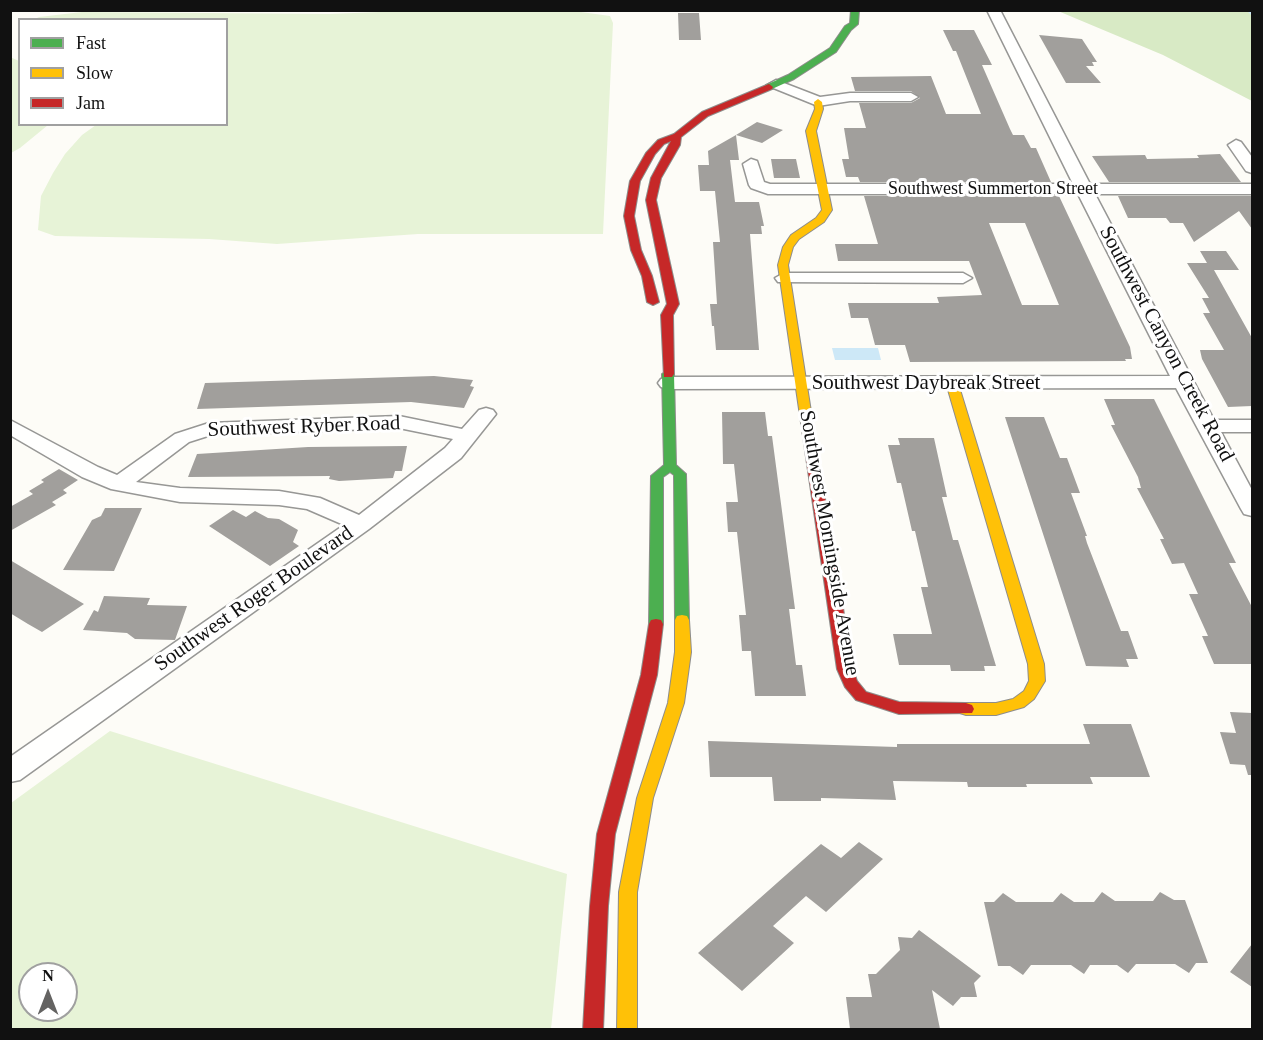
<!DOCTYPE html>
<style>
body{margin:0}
#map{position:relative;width:1263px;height:1040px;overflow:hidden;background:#fdfcf7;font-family:"Times New Roman",serif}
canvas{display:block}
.frame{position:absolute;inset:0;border:12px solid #111;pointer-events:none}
.legend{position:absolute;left:18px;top:18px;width:210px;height:108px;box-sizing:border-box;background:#fff;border:2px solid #a0a0a0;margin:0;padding:8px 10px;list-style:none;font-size:18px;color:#111}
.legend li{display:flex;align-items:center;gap:12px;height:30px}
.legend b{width:30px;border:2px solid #a0a0a0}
.north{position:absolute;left:18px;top:962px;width:60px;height:60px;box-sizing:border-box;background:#fff;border:2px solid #a0a0a0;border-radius:50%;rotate:0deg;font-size:16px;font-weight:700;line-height:24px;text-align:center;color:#111}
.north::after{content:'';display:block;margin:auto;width:21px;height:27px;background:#646362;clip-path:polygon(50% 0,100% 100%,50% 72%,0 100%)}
</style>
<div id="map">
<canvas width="1263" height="1040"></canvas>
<div class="frame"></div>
<ul class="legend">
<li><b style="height:8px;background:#4caf50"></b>Fast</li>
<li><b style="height:8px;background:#ffc107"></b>Slow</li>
<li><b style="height:8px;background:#c62828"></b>Jam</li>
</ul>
<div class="north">N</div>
</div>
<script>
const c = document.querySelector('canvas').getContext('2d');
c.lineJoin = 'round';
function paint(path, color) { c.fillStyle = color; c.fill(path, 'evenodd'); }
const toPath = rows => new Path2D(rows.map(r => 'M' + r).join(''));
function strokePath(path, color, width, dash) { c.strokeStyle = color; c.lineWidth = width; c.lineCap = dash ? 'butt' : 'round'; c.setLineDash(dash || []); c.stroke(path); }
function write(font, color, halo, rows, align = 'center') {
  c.font = font + ' "Times New Roman",serif'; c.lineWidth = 6; c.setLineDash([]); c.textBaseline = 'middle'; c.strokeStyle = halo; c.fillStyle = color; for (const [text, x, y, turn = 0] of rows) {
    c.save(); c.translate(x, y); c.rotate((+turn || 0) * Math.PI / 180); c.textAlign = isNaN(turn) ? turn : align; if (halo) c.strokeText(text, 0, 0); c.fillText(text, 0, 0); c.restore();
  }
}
const green = toPath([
 [404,11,581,12,610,16,613,23,603,234,418,234,277,244,209,239,55,236,38,230,41,196,53,173,65,154,82,135,96,125,226,124,226,20,35,19,39,17,82,12,329,14],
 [10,57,19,61,20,124,48,125,20,148,11,153],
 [110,731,567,874,551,1029,11,1029,11,803],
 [30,974,66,974,66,1010,30,1010]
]);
const forest = toPath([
 [1058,11,1252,11,1252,101,1163,55]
]);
const water = toPath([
 [832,348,878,348,881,360,835,360]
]);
const stream = toPath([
 [1249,10,1252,13]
]);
const building = toPath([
 [678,13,699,13,701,40,679,40],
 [943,30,974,30,992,65,982,65,1010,129,1013,135,1024,135,1031,148,1036,148,1051,182,860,182,858,177,846,177,842,159,849,159,844,128,866,128,859,103,911,103,920,98,911,91,855,91,851,77,931,76,946,114,981,114,956,51,953,51],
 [1039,35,1082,39,1097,62,1092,62,1094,66,1086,66,1101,83,1066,83],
 [757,122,783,130,762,143,736,135],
 [736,135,739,160,730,160,735,202,759,202,764,226,761,226,762,234,750,234,759,350,716,350,714,326,712,326,710,304,717,304,713,242,720,242,715,191,700,191,698,165,709,165,708,151],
 [1220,154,1241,182,1109,182,1092,156,1145,155,1147,159,1199,158,1197,155],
 [771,159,796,159,800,178,774,178],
 [864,196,1059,196,1130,347,1132,359,1125,359,1126,361,910,362,905,345,875,345,868,318,851,318,848,303,939,303,937,297,982,295,969,261,838,261,835,244,878,244],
 [989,223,1025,223,1059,305,1022,305],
 [1118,196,1252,196,1252,229,1239,211,1194,242,1183,223,1170,223,1166,218,1128,218],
 [1200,251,1226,251,1239,270,1214,270,1252,338,1252,406,1228,407,1202,359,1200,350,1224,350,1203,313,1210,313,1202,298,1209,298,1187,263,1207,263],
 [434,376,473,380,470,386,474,387,464,408,411,402,197,409,205,383],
 [1104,399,1154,399,1236,563,1229,563,1252,607,1252,664,1214,664,1202,636,1208,636,1189,594,1198,594,1184,563,1172,564,1160,539,1164,539,1137,488,1141,488,1138,477,1111,425,1115,425],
 [722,412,765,412,768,436,772,436,795,609,789,609,796,665,802,665,806,696,755,696,751,651,742,651,739,615,746,615,737,532,728,532,726,502,738,502,734,464,723,464],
 [1005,417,1044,417,1060,458,1067,458,1080,493,1071,493,1087,536,1085,536,1087,543,1121,631,1128,631,1138,659,1126,659,1129,667,1086,666],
 [898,438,934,438,947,497,942,497,953,540,958,540,996,666,984,666,985,671,951,671,950,665,899,665,893,634,932,634,921,587,928,587,915,531,912,531,901,483,897,483,888,445,900,445],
 [407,446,402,471,395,471,393,478,339,481,329,479,330,476,188,477,197,454,308,447],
 [59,469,78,480,63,490,67,493,52,502,56,505,10,531,10,507,33,494,29,491,44,482,41,480],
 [105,508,142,508,114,571,63,570,92,520,101,516],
 [233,510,246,517,255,511,268,518,279,519,298,530,293,542,299,546,270,566,209,526],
 [10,560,84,604,42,632,28,624,10,613],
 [104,596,150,598,147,605,187,606,175,640,135,639,127,633,83,630,94,610,98,612],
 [1230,712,1252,713,1252,775,1248,775,1245,765,1230,764,1220,732,1236,733],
 [1083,724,1131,724,1150,777,1090,777,1093,784,1026,784,1027,787,968,787,967,782,893,781,896,800,821,798,821,801,774,801,772,777,710,777,708,741,897,747,897,744,1090,744],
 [859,842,883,859,826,912,806,896,773,926,794,943,742,991,698,953,821,844,841,858],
 [1102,892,1115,901,1153,901,1160,892,1174,900,1185,900,1208,963,1196,963,1189,973,1175,964,1136,964,1128,973,1117,965,1090,965,1084,974,1071,965,1031,965,1023,975,1010,966,998,966,984,902,994,902,1003,893,1016,902,1053,902,1061,893,1074,902,1094,902],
 [919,930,981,976,974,983,977,997,961,997,953,1006,932,990,940,1029,850,1029,846,997,872,997,868,974,876,974,900,950,898,937,912,938],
 [1252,944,1252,987,1230,972]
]);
const street = toPath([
 [987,10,1000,10,1090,184,1252,184,1252,194,1095,194,1214,420,1252,420,1252,432,1221,432,1252,490,1252,516,1244,514,1241,509,1176,388,668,389,661,387,658,383,661,379,668,377,1170,376,1078,194,768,194,751,188,749,185,743,164,751,159,757,161,764,182,770,184,1073,184,987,10],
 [776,80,820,97,850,93,911,93,918,97,911,101,850,101,818,106,771,87,769,84,776,80],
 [1236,140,1241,142,1252,157,1252,173,1246,171,1228,145,1236,140],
 [784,273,963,273,972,278,963,283,778,282,775,278,784,273],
 [486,408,493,410,496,414,461,458,369,529,20,780,10,782,10,757,344,525,307,509,279,505,180,502,111,489,82,477,10,435,10,420,98,467,117,475,175,434,209,423,399,416,462,429,479,410,486,408],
 [399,428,453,439,445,448,359,515,320,498,279,491,180,488,136,482,189,442,211,435,399,428]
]);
const fast = toPath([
 [851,10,859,10,858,24,851,30,836,52,794,79,772,89,766,89,766,85,788,75,830,48,845,26,850,23,851,10],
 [668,370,674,374,676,465,686,474,689,620,687,624,682,625,677,624,675,620,674,475,670,472,663,477,663,624,661,628,656,629,651,628,649,624,651,476,664,465,662,374,668,370]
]);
const slow = toPath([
 [818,99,822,102,823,109,816,131,832,210,824,222,799,239,793,247,788,265,817,450,811,454,805,450,778,265,783,247,791,235,816,218,822,210,806,131,815,109,814,102,818,99],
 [952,379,958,383,1044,664,1045,681,1034,699,1024,707,996,715,966,715,960,713,958,709,960,705,966,703,996,703,1013,699,1024,691,1029,681,1028,664,946,383,952,379],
 [682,615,687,616,689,620,691,652,684,703,653,798,637,892,637,1030,617,1030,619,892,637,798,668,703,675,652,675,620,677,616,682,615]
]);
const jam = toPath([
 [769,84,773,87,772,89,708,116,681,137,680,145,661,178,656,200,679,304,673,315,674,374,672,377,664,377,661,315,667,304,646,200,651,178,671,141,664,144,655,154,640,181,634,216,641,250,652,276,659,302,653,305,647,302,642,276,631,250,624,216,630,181,646,153,658,140,674,134,702,112,769,84],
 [811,446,817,450,853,669,857,681,866,692,899,702,966,703,972,705,974,709,972,713,899,714,856,700,845,687,837,669,805,450,811,446],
 [656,619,661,620,663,624,657,675,615,834,608,906,603,1030,583,1030,590,906,597,834,641,675,649,624,651,620,656,619]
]);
const farStreetnames = [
 ["Southwest Summerton Street",993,189]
];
const streetNames = [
 ["Southwest Canyon Creek Road",1166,344,62],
 ["Southwest Daybreak Street",926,383],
 ["Southwest Ryber Road",304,427,-2],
 ["Southwest Morningside Avenue",829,543,80],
 ["Southwest Roger Boulevard",254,599,-35]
];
paint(green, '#e7f3d7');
paint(forest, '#d8eac5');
paint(water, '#cde8f7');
strokePath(stream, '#cde8f7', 4);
paint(building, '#a19f9c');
strokePath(street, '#979795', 3);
strokePath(fast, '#8e8d8b', 2);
strokePath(slow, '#8e8d8b', 2);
strokePath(jam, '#8e8d8b', 2);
paint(street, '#fffffe');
paint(fast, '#4caf50');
paint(slow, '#ffc107');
paint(jam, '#c62828');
write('18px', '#111', '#fff', farStreetnames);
write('21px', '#111', '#fff', streetNames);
</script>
